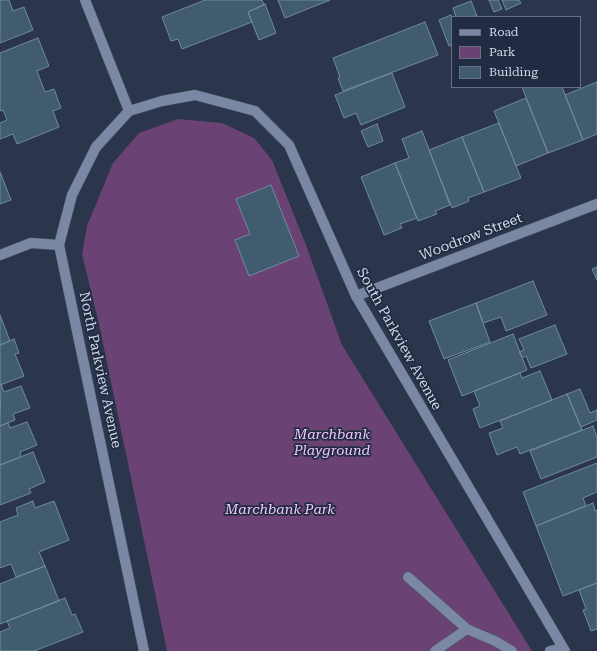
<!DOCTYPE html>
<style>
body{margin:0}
#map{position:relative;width:597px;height:651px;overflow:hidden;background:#2b364d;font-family:"Roboto Serif",serif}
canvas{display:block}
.legend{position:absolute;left:451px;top:16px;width:130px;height:72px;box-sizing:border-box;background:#212b42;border:1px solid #687184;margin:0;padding:5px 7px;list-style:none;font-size:12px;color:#d2d9e8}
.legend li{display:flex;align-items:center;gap:8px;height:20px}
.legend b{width:20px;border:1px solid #687184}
</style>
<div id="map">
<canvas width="597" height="651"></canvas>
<ul class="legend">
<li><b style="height:5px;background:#7b88a3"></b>Road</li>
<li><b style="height:11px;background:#6a4273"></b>Park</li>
<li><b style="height:11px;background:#415c6f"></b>Building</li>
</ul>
</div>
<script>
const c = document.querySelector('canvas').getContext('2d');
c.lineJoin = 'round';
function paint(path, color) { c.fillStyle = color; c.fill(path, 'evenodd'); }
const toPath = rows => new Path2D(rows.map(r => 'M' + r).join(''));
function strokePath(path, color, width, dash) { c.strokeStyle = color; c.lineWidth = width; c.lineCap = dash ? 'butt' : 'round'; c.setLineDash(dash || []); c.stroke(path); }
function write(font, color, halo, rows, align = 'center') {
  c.font = font + ' "Roboto Serif",serif'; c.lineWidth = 3.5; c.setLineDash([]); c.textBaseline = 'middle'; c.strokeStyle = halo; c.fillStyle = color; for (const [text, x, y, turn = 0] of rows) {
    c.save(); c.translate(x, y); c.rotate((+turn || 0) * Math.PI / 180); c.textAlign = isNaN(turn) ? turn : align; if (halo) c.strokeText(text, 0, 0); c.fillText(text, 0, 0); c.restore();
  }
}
const green = toPath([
 [178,119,222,123,254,138,272,160,306,245,342,345,532,651,167,651,99,324,82,254,87,226,113,163,139,133]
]);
const building = toPath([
 [0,0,9,0,13,11,24,7,33,30,0,43,0,0],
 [205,0,262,0,264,5,248,12,252,22,182,49,178,39,171,41,162,17,205,0],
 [278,0,330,0,285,18,278,0],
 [489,0,498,0,502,9,494,12,489,0],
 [502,0,519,0,521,3,506,10,502,0],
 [471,1,477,16,456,17,453,8,471,1],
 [265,4,276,33,259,40,248,12,265,4],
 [451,15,452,17,452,45,449,46,439,20,451,15],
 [425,22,438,55,343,91,338,78,340,77,333,58,425,22],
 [38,38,49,66,37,71,45,92,54,89,61,108,53,111,59,127,17,144,13,134,0,139,0,123,7,120,3,110,0,111,0,53,38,38],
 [392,73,405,107,361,125,356,113,344,118,335,95,392,73],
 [597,82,597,134,583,140,565,95,597,82],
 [522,87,562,87,583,140,548,153,522,87],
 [526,98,548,153,516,166,494,111,526,98],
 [499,123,521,178,484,192,462,137,499,123],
 [377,124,383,141,368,147,361,131,377,124],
 [422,131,450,205,435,211,437,214,418,221,395,163,409,158,402,139,422,131],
 [462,137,484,192,468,198,469,201,452,208,429,150,462,137],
 [395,163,417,218,400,224,402,228,384,235,361,177,395,163],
 [0,172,11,200,0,204,0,172],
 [271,185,299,256,249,276,235,240,250,234,236,199,271,185],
 [597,267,597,280,592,269,597,267],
 [533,281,547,315,506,331,501,317,483,323,476,303,533,281],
 [476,303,490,342,444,359,429,321,476,303],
 [0,315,10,341,0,345,0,315],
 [555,325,567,354,531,368,526,356,522,358,519,352,524,350,519,339,555,325],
 [513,334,527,370,462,396,448,360,513,334],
 [14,339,19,353,15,354,24,376,0,385,0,345,14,339],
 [540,371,552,400,480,428,473,409,480,406,474,391,520,373,522,378,540,371],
 [1,384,4,392,21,386,30,408,13,414,15,420,0,426,1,384],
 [580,389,590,413,597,410,597,420,581,427,567,394,580,389],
 [567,394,582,430,520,454,517,447,497,455,489,433,503,428,500,421,567,394],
 [27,422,37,445,20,452,21,457,0,465,0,426,8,423,10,428,27,422],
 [593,426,597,437,597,457,541,479,530,451,593,426],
 [33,452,45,482,29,489,31,493,0,505,0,465,33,452],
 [597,463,597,492,583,498,586,506,536,526,523,492,597,463],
 [33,501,35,508,54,501,69,540,39,552,45,566,16,577,11,564,0,568,0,522,18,515,16,508,33,501],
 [593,503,595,511,597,510,597,583,563,596,536,526,593,503],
 [45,566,59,601,0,624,0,584,45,566],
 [597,583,597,629,591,631,583,610,586,609,579,590,597,583],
 [65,598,72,615,75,614,83,632,34,651,0,651,0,632,10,628,7,621,65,598]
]);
const minor = toPath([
 [85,0,129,111],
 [129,111,162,101,195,95,255,111,289,145,356,296,565,651],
 [129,111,96,147,72,195,59,245,144,651],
 [0,255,31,243,59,245],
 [356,296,597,204],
 [408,577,467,629],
 [435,651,467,629,495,641,512,651],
 [550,651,563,648]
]);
const streetNames = [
 ["Woodrow Street",471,237,-21],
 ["South Parkview Avenue",399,339,61],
 ["North Parkview Avenue",100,370,78]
];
const parkNames = [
 ["Marchbank",332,435],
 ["Playground",332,451],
 ["Marchbank Park",280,510]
];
paint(green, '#6a4273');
paint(building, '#415c6f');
strokePath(building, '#6e8b9f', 1);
strokePath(minor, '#495265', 11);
strokePath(minor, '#7b88a3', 10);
write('14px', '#d2d9e8', '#212b42', streetNames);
write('italic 14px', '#f2c7fb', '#212b42', parkNames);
</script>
